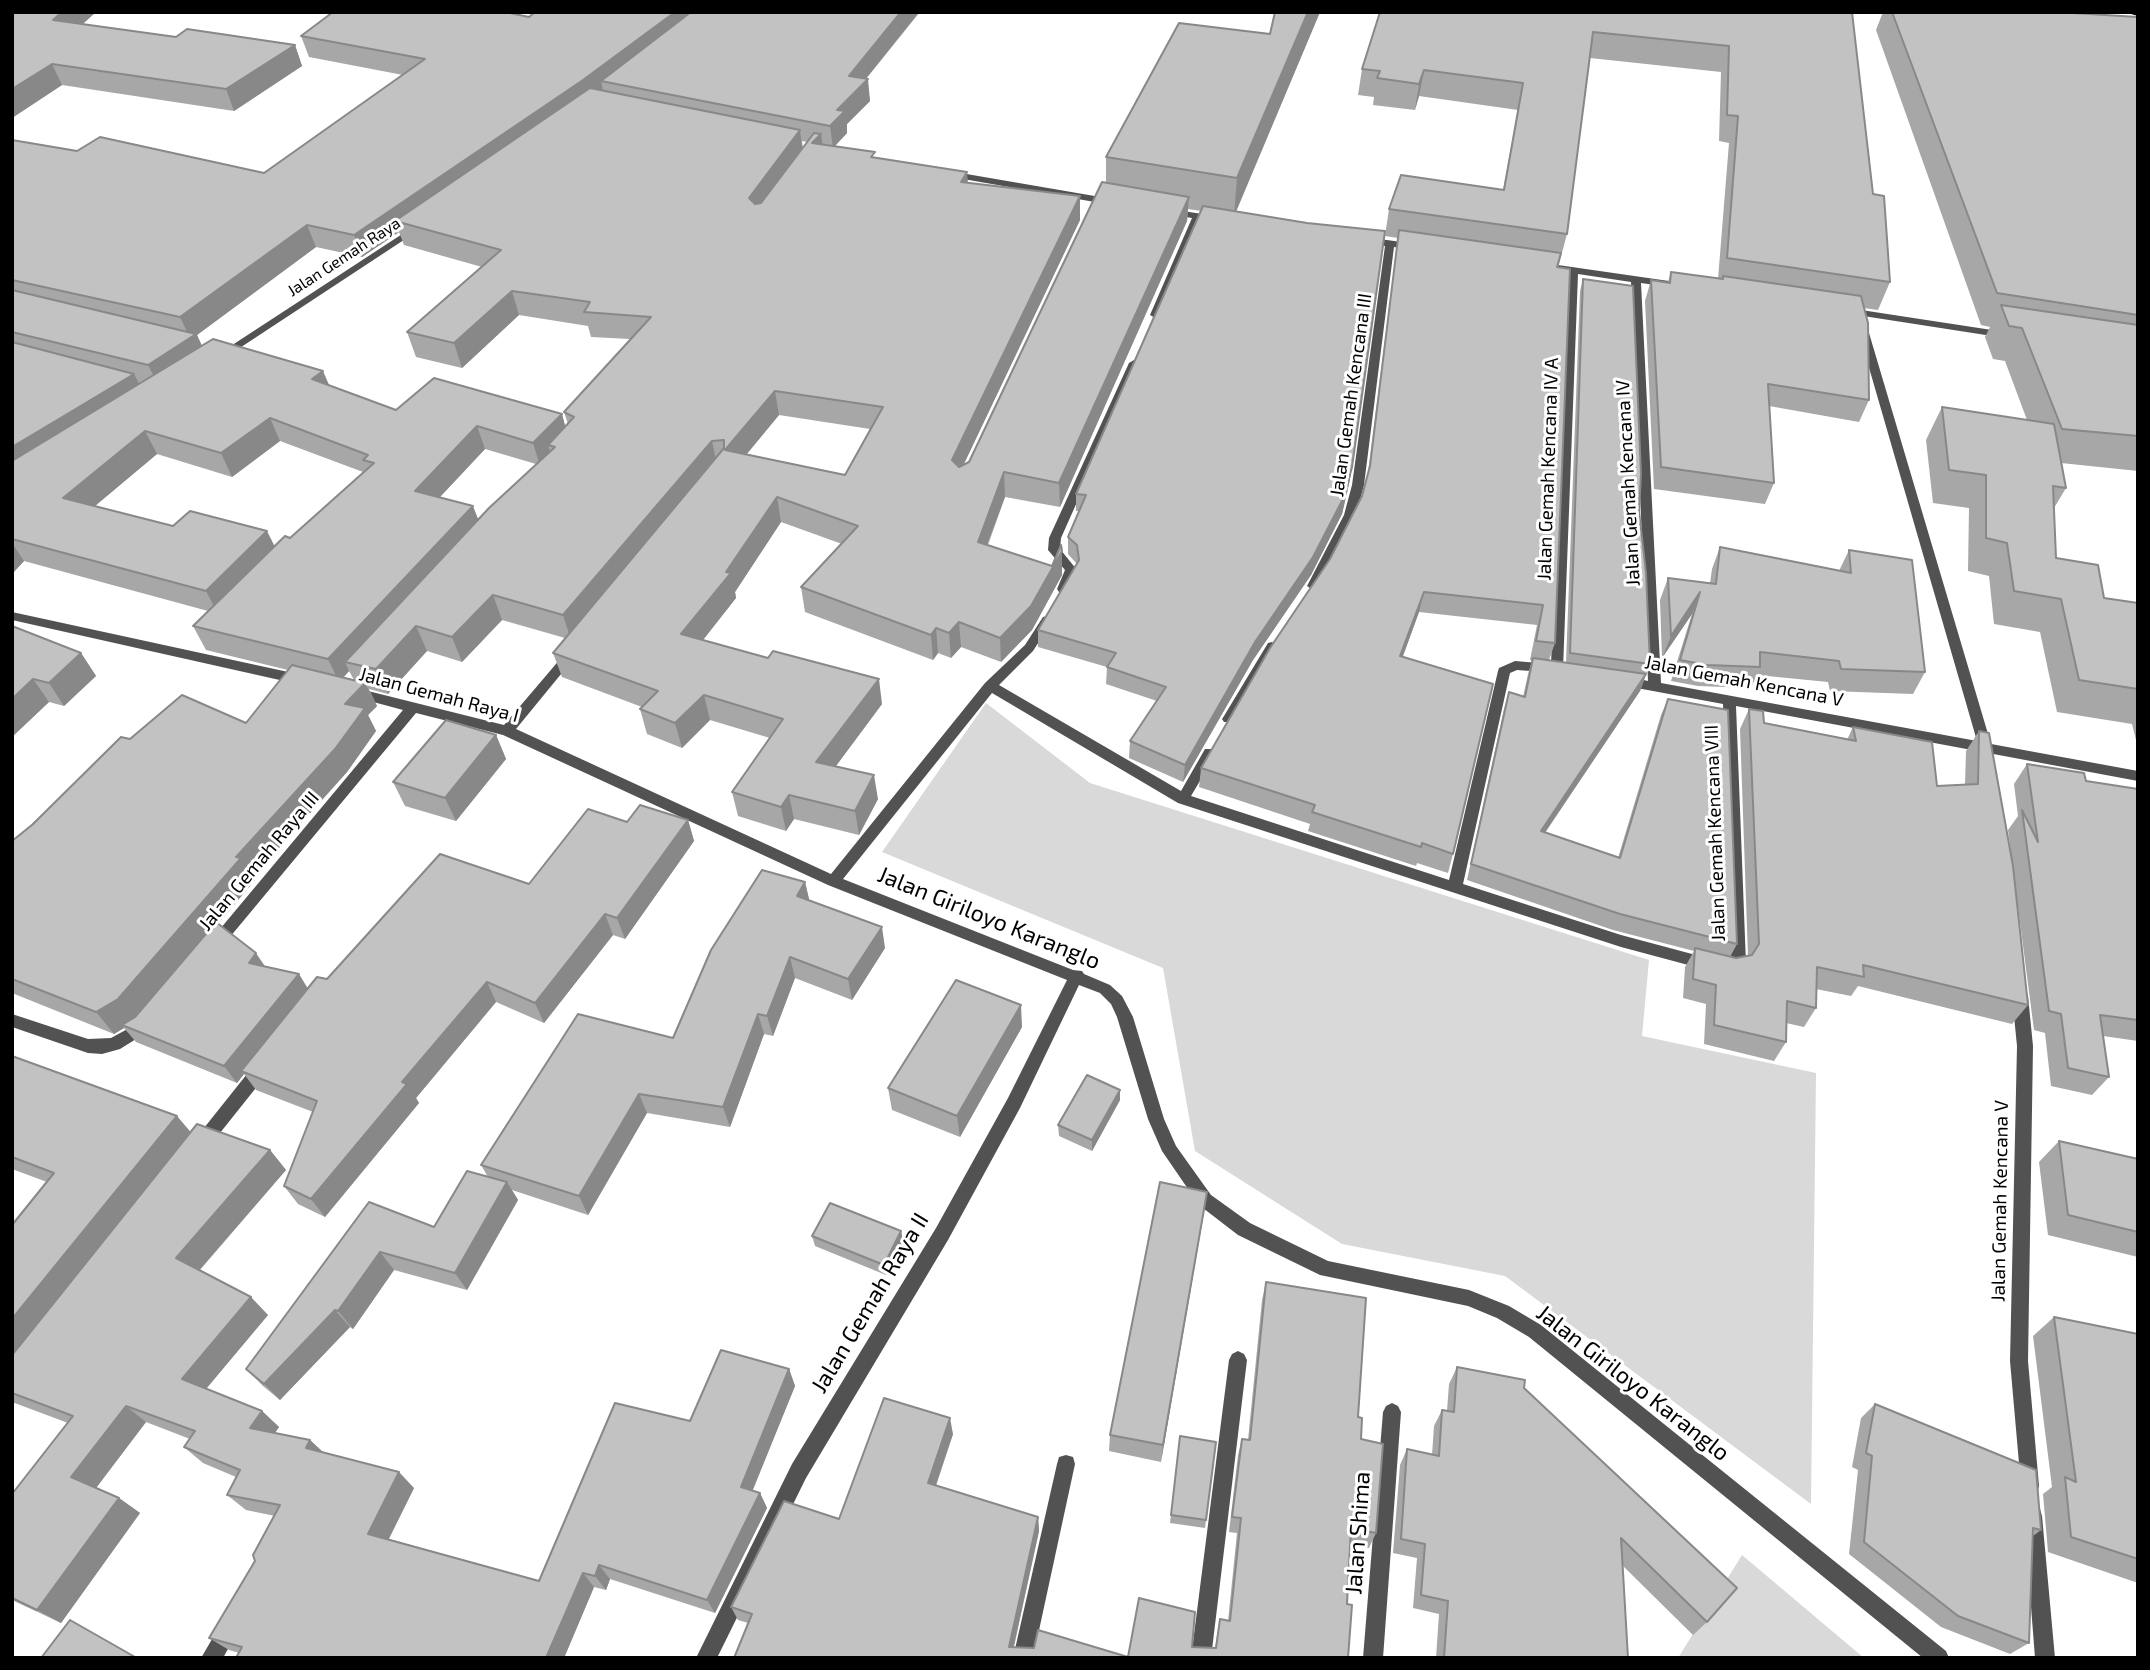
<!DOCTYPE html>
<style>
body{margin:0}
#map{position:relative;width:2150px;height:1670px;overflow:hidden;background:#fff;font-family:"Exo 2",sans-serif}
canvas{display:block}
.frame{position:absolute;inset:0;border:14px solid #000;pointer-events:none}
</style>
<div id="map">
<canvas width="2150" height="1670"></canvas>
<div class="frame"></div>
</div>
<script>
const c = document.querySelector('canvas').getContext('2d');
c.lineJoin = 'round';
function paint(path, color) { c.fillStyle = color; c.fill(path, 'evenodd'); }
const toPath = rows => new Path2D(rows.map(r => 'M' + r).join(''));
function strokePath(path, color, width, dash) { c.strokeStyle = color; c.lineWidth = width; c.lineCap = dash ? 'butt' : 'round'; c.setLineDash(dash || []); c.stroke(path); }
function write(font, color, halo, rows, align = 'center') {
  c.font = font + ' "Exo 2",sans-serif'; c.lineWidth = 6; c.setLineDash([]); c.textBaseline = 'middle'; c.strokeStyle = halo; c.fillStyle = color; for (const [text, x, y, turn = 0] of rows) {
    c.save(); c.translate(x, y); c.rotate((+turn || 0) * Math.PI / 180); c.textAlign = isNaN(turn) ? turn : align; if (halo) c.strokeText(text, 0, 0); c.fillText(text, 0, 0); c.restore();
  }
}
const green = toPath([
 [986,703,1090,783,1649,960,1642,1036,1816,1073,1811,1504,1505,1276,1342,1244,1195,1151,1163,968,882,852],
 [1742,1555,1864,1658,1678,1658]
]);
const street = toPath([
 [949,171,1112,199,1117,202,1112,205,946,176,946,172,949,171],
 [1170,209,1215,216,1220,219,1215,222,1201,220,1160,315,1155,318,1150,315,1192,218,1167,214,1165,212,1170,209],
 [416,225,421,228,419,230,226,357,218,357,217,355,416,225],
 [1364,237,1417,244,1422,247,1417,250,1394,247,1364,485,1356,515,1319,586,1313,590,1307,586,1344,515,1352,485,1385,246,1361,242,1359,240,1364,237],
 [1551,264,1669,281,1674,284,1669,287,1641,283,1661,683,1977,741,1859,333,1864,330,1869,333,1991,744,2138,771,2138,781,1736,706,1746,964,1744,968,1735,973,1730,975,1725,973,1723,969,1725,965,1731,961,1723,704,1626,686,1620,681,1626,676,1648,681,1631,282,1578,274,1563,669,1557,673,1517,670,1510,673,1463,884,1621,935,1707,958,1712,960,1714,964,1712,968,1707,970,1621,947,1178,803,992,693,843,879,1073,970,1082,971,1084,974,1110,985,1122,996,1133,1017,1164,1119,1176,1146,1211,1195,1250,1223,1328,1261,1469,1290,1509,1306,1541,1325,1946,1651,1949,1658,1923,1658,1529,1337,1497,1318,1468,1306,1320,1275,1238,1235,1199,1205,1162,1151,1148,1119,1117,1017,1111,1004,1100,993,1079,985,1020,1108,948,1240,806,1478,717,1658,696,1658,792,1464,936,1228,1008,1098,1067,980,828,885,503,735,416,713,220,949,215,951,210,949,208,945,210,941,403,710,351,696,350,693,351,690,356,688,504,725,567,651,575,651,577,654,575,657,516,729,831,874,985,683,1025,645,1043,617,1047,616,1053,620,1033,651,999,685,1181,791,1205,749,1215,749,1217,752,1191,796,1449,880,1498,671,1499,668,1515,661,1551,664,1568,272,1548,269,1548,265,1551,264],
 [1848,308,2005,332,2010,335,2005,338,1844,313,1844,309,1848,308],
 [1134,360,1139,363,1061,538,1060,549,1077,570,1067,592,1059,592,1057,589,1065,570,1048,550,1049,538,1129,363,1134,360],
 [12,612,302,675,308,680,302,685,12,620,12,612],
 [1272,642,1278,646,1234,722,1224,722,1222,719,1224,716,1268,643,1272,642],
 [2020,990,2025,992,2028,996,2033,1046,2028,1361,2039,1486,2037,1493,2030,1495,2023,1493,2021,1486,2010,1361,2017,1046,2012,996,2015,992,2020,990],
 [12,1014,88,1039,111,1038,144,1020,149,1021,152,1026,149,1031,120,1049,102,1054,88,1053,12,1027,12,1014],
 [261,1062,267,1064,269,1069,267,1074,208,1148,202,1150,196,1148,194,1143,196,1138,255,1064,261,1062],
 [1238,1351,1244,1354,1247,1360,1211,1658,1191,1658,1229,1360,1232,1354,1238,1351],
 [1392,1403,1398,1406,1401,1412,1383,1658,1363,1658,1383,1412,1386,1406,1392,1403],
 [1066,1455,1073,1457,1075,1464,1033,1658,1013,1658,1057,1464,1059,1457,1066,1455],
 [2033,1507,2040,1509,2042,1516,2055,1658,2035,1658,2024,1516,2026,1509,2033,1507],
 [229,1619,236,1622,239,1629,223,1658,201,1658,222,1622,229,1619]
]);
const primary = toPath([
 [2130,12,2138,12,2138,16,2131,14,2130,12]
]);
const wall = toPath([
 [12,12,96,12,83,24,176,37,295,45,302,66,234,111,62,85,12,118],
 [535,12,920,12,866,79,870,101,847,124,847,133,835,146,968,183,1080,196,1080,220,963,465,969,462,1106,183,1106,157,1270,34,1320,12,1236,212,1352,467,1349,484,1342,514,1311,575,1253,660,1183,782,1129,758,1130,741,1157,701,1106,684,1107,667,1038,647,1038,630,1077,564,1068,554,1068,537,1079,511,1076,511,1076,494,1201,211,1188,209,1187,221,1060,507,1005,497,988,545,1052,566,1062,551,1062,575,1032,630,1001,662,961,647,951,658,938,653,933,660,805,612,801,587,842,544,781,522,735,592,736,598,703,640,882,704,836,766,878,799,859,835,794,819,786,831,738,816,732,792,770,738,710,720,682,748,647,734,640,709,642,707,562,677,553,653,565,638,502,620,462,662,427,651,388,694,369,689,377,706,368,715,376,731,347,772,253,877,255,880,218,924,266,967,307,988,529,884,627,822,688,820,694,841,625,939,613,935,544,1023,496,1002,416,1098,419,1103,325,1217,298,1204,284,1186,313,1112,256,1090,244,1074,237,1083,136,1042,124,1028,114,1034,12,993,12,841,130,739,246,723,288,670,206,650,193,626,208,611,24,561,12,574,12,140,77,151,264,173,403,75,309,57,301,36,529,17],
 [802,141,807,142,803,148],
 [399,232,404,245,482,267,407,332,416,357,462,368,519,315,588,326,591,337,630,339,564,412,568,424,565,426,562,414,396,410,329,386,202,346,197,335,316,247,362,257],
 [779,415,870,429,845,475,747,454],
 [280,441,363,472,290,538,275,546,173,526,95,506,157,454,232,477],
 [485,449,536,464,479,520,440,497],
 [349,671,354,680,344,677],
 [1380,12,1852,12,1873,194,1890,282,1878,310,1864,308,1869,400,1859,422,1769,406,1774,483,1765,504,1654,489,1645,301,1651,280,1668,282,1671,272,1718,279,1729,143,1719,141,1721,72,1590,58,1567,234,1558,268,1555,643,1549,660,1566,663,1580,291,1583,279,1639,511,1650,664,1640,691,1545,833,1618,858,1661,715,1668,699,1737,944,1730,957,1736,958,1748,956,1740,729,1749,709,1764,723,1847,740,1853,727,1937,786,1965,785,1966,751,1979,731,2028,1005,2012,1024,1858,986,1851,996,1816,989,1816,1008,1804,1027,1786,1023,1786,1042,1774,1061,1704,1044,1706,1004,1683,998,1685,967,1694,951,1613,930,1467,880,1504,709,1509,692,1523,697,1528,674,1532,661,1530,660,1537,625,1419,612,1403,656,1453,854,1448,873,1417,863,1416,866,1308,831,1310,824,1199,787,1201,768,1330,559,1362,496,1368,472,1398,238,1385,236,1389,209,1503,190,1518,110,1419,96,1415,110,1373,105,1374,97,1358,95,1362,69],
 [1883,12,2056,12,2138,17,2138,471,2061,463,2066,488,2054,508,2056,558,2104,598,2138,603,2138,748,2132,724,2057,712,2040,632,1994,624,1989,576,1968,571,1969,508,1933,503,1926,440,1942,407,2027,420,2005,361,1993,359,1985,337,1990,327,1981,325,1876,30],
 [1720,547,1839,571,1849,550,1925,672,1913,694,1830,691,1828,682,1757,675,1751,688,1698,686,1671,681,1692,614,1662,658,1660,600,1668,578,1710,583,1712,569],
 [12,626,81,653,96,676,64,706,49,702,12,737],
 [496,735,506,759,456,821,405,806,393,782],
 [2027,764,2086,781,2138,789,2138,1041,2103,1036,2109,1077,2092,1095,2051,1086,2045,1033,2034,1030,2008,830,2018,816,2014,784],
 [805,882,809,900,885,948,852,1000,795,978,773,1036,764,1034,730,1127,647,1113,588,1215,512,1190,518,1200,467,1290,394,1270,353,1329,350,1327,280,1400,263,1386,246,1369,369,1202,434,1227,488,1177,481,1165,673,1038],
 [1022,1027,960,1137,892,1110,888,1088],
 [12,1056,191,1132,270,1150,286,1170,200,1270,268,1315,206,1389,262,1411,279,1427,275,1433,310,1440,323,1452,414,1488,389,1539,539,1581,690,1421,789,1369,795,1386,752,1491,760,1493,767,1508,715,1613,610,1579,606,1590,594,1587,564,1658,236,1658,239,1653,229,1650,209,1638,255,1561,275,1516,246,1510,227,1495,236,1477,203,1463,184,1447,190,1439,146,1422,96,1488,119,1498,140,1513,61,1623,12,1600,12,1494,68,1423,12,1402,12,1225,47,1182,12,1169],
 [1120,1100,1092,1151,1059,1136,1058,1125],
 [2059,1141,2138,1159,2138,1257,2048,1235,2039,1162],
 [1207,1192,1161,1462,1109,1451,1110,1435],
 [901,1231,903,1241,886,1275,815,1246,812,1236],
 [1266,1282,1358,1417,1376,1533,1369,1548,1350,1544,1347,1604,1348,1658,734,1658,748,1623,738,1620,731,1607,839,1519,953,1434,936,1486,1038,1517,1039,1531,1014,1647,1128,1657,1192,1647,1215,1648,1220,1619,1228,1621,1237,1533,1229,1532,1238,1455,1242,1439,1248,1440,1262,1300],
 [2054,1317,2138,1334,2138,1583,2048,1552,2043,1494,2052,1487,2033,1336],
 [1457,1367,1524,1388,1707,1622,1693,1635,1623,1566,1628,1658,1436,1658,1439,1614,1413,1608,1417,1558,1393,1553,1400,1465,1407,1449,1432,1455,1434,1426,1442,1410,1447,1411,1449,1384],
 [1875,1404,2041,1530,2033,1536,2029,1643,2010,1654,1941,1627,1849,1554,1858,1470,1852,1467,1861,1418],
 [1180,1436,1206,1520,1205,1528,1170,1523]
]);
const shadedWall = toPath([
 [62,12,96,12,63,41,53,20],
 [675,12,706,12,601,81,603,90,588,101,395,221,399,232,362,257,354,235],
 [901,12,919,12,856,91,868,79,870,101,847,124,847,133,833,148,830,126,849,76],
 [1308,12,1320,12,1234,216,1237,178],
 [295,45,302,66,234,111,226,89],
 [52,64,62,85,12,118,12,89],
 [1424,70,1419,96,1415,110,1419,84],
 [800,130,803,154,753,221,749,198],
 [821,134,824,157,812,143],
 [967,172,969,196,961,182],
 [1080,196,1080,220,954,485,952,460],
 [1189,197,1187,221,1060,507,1059,483],
 [307,225,316,247,197,335,207,357,160,388,148,365,190,338,180,317],
 [512,291,519,315,462,368,454,343],
 [323,371,333,394,312,379],
 [134,374,146,397,12,479,12,447],
 [775,391,779,415,730,474,725,450],
 [562,414,568,437,555,447,548,445,551,455,540,466,533,443],
 [270,418,280,441,232,477,221,453],
 [477,426,485,449,424,514,415,491],
 [145,431,157,454,77,521,63,498],
 [712,441,717,465,571,640,563,615],
 [1352,467,1349,484,1342,514,1311,575,1253,660,1183,782,1185,765],
 [1004,472,1005,497,979,566,978,542],
 [777,497,781,522,735,592,736,598,688,659,681,634,726,572],
 [473,506,482,529,345,662,349,671,339,682,328,659],
 [267,531,279,555,218,614,206,591],
 [12,543,24,561,12,574],
 [1062,551,1062,575,1032,630,1001,662,1000,638,1031,606],
 [1424,592,1419,612,1396,675,1400,656],
 [1700,592,1692,614,1662,658,1671,636],
 [493,595,502,620,462,662,452,637],
 [959,622,961,647,951,658,949,633],
 [416,626,427,651,388,694,376,669],
 [936,628,938,653,933,660,931,635],
 [81,653,96,676,64,706,49,683],
 [1646,674,1640,691,1535,847,1541,831],
 [33,679,49,702,12,737,12,699],
 [879,679,882,704,821,786,816,762],
 [365,683,377,706,368,715,376,731,347,772,253,877,255,880,135,1021,122,1025,124,1028,114,1034,96,1012,236,857,345,704],
 [704,695,710,720,682,748,675,723],
 [496,735,506,759,456,821,445,798],
 [874,775,878,799,859,835,855,811],
 [789,795,794,819,786,831,781,807],
 [688,820,694,841,625,939,617,918],
 [805,882,810,903,797,896],
 [605,914,613,935,544,1023,535,1003],
 [882,927,885,948,852,1000,848,979],
 [256,953,268,971,249,963],
 [790,957,795,978,773,1036,767,1016],
 [299,974,310,992,241,1071,244,1074,237,1083,224,1066],
 [487,982,496,1002,416,1098,419,1103,325,1217,311,1199,402,1082],
 [1021,1005,1022,1027,960,1137,957,1116],
 [758,1014,764,1034,730,1127,723,1107],
 [1120,1090,1120,1100,1092,1151,1092,1140],
 [639,1094,647,1113,588,1215,579,1196],
 [177,1116,194,1136,12,1363,12,1319],
 [270,1150,286,1170,194,1276,176,1258],
 [507,1182,518,1200,467,1290,455,1273],
 [1207,1192,1204,1212,1161,1462,1163,1445],
 [901,1231,903,1241,886,1275,884,1265],
 [380,1252,394,1270,353,1329,338,1311],
 [251,1297,268,1315,200,1396,182,1379],
 [335,1310,350,1327,280,1400,264,1384],
 [789,1369,795,1386,748,1502,741,1487],
 [126,1406,146,1422,93,1492,71,1477],
 [262,1411,279,1427,267,1444,250,1428],
 [950,1418,953,1434,931,1499,928,1483],
 [310,1440,327,1456,306,1448],
 [399,1472,414,1488,384,1548,368,1534],
 [760,1493,767,1508,715,1613,707,1600],
 [119,1498,140,1513,61,1623,37,1610],
 [1038,1517,1039,1531,1011,1658,1009,1647],
 [599,1565,610,1579,606,1590,595,1576],
 [583,1573,594,1587,564,1658,546,1658]
]);
const building = toPath([
 [12,12,62,12,53,20,176,37,187,29,295,45,226,89,52,64,12,89,12,12],
 [333,12,505,12,529,17,535,12,675,12,583,80,354,235,307,225,180,317,12,280,12,140,77,151,100,137,264,173,425,59,301,36,333,12],
 [691,12,901,12,849,76,868,79,837,110,845,111,830,126,601,81,691,12],
 [1275,12,1308,12,1237,178,1106,157,1179,23,1270,34,1275,12],
 [1380,12,1852,12,1873,194,1884,196,1890,282,1727,258,1738,116,1727,115,1729,46,1593,32,1567,234,1389,209,1401,175,1504,190,1523,83,1424,70,1419,84,1377,78,1380,71,1362,69,1380,12],
 [1892,12,2056,12,2138,17,2138,315,1997,293,1892,12],
 [590,88,800,130,749,198,755,204,761,203,814,133,821,134,812,143,875,152,871,157,967,172,961,182,1080,196,952,460,959,467,969,462,1102,182,1189,197,1059,483,1004,472,978,542,1052,566,1061,545,1062,551,1031,606,1000,638,959,622,949,633,936,628,931,635,801,587,858,526,777,497,726,572,731,573,681,634,768,658,773,651,879,679,816,762,874,775,855,811,789,795,781,807,732,792,783,719,704,695,675,723,640,709,658,691,553,653,724,448,724,440,712,441,563,615,493,595,452,637,416,626,376,669,345,662,489,508,555,447,548,445,574,417,564,412,651,317,584,312,590,302,512,291,454,343,407,332,501,250,395,221,590,88],
 [775,391,883,407,845,475,725,450,775,391],
 [1203,206,1307,223,1385,231,1352,467,1344,497,1313,557,1255,642,1185,765,1130,741,1166,687,1107,667,1116,653,1038,630,1079,560,1077,545,1068,537,1086,495,1076,494,1203,206],
 [1399,230,1561,253,1557,267,1570,269,1555,643,1536,641,1543,605,1424,592,1400,656,1493,684,1453,854,1422,843,1421,847,1312,812,1315,805,1201,768,1270,648,1330,559,1362,496,1370,466,1399,230],
 [1671,272,1723,279,1723,276,1861,296,1868,323,1869,400,1768,384,1774,483,1661,467,1651,280,1670,283,1671,272],
 [1583,279,1633,286,1641,474,1639,511,1646,573,1650,664,1570,653,1583,279],
 [12,290,196,334,148,365,12,332,12,290],
 [2001,305,2138,325,2138,436,2062,429,2022,328,2009,326,2001,305],
 [213,339,323,371,312,379,396,410,434,378,562,414,533,443,477,426,415,491,473,506,328,659,193,626,285,536,290,538,374,463,363,460,368,455,270,418,221,453,145,431,63,498,173,526,190,511,267,531,206,591,12,539,12,461,213,339],
 [12,342,134,374,12,447,12,342],
 [1942,407,2054,424,2066,488,2053,486,2056,558,2098,565,2104,598,2138,603,2138,689,2079,680,2061,599,2014,591,2007,543,1986,538,1986,475,1949,470,1942,407],
 [1720,547,1851,573,1849,550,1912,560,1925,672,1841,669,1839,661,1760,652,1760,667,1707,665,1680,660,1700,592,1671,636,1668,578,1716,584,1720,547],
 [12,626,81,653,49,683,33,679,12,699,12,626],
 [1533,658,1646,674,1541,831,1620,858,1668,699,1728,710,1737,944,1620,914,1471,864,1509,692,1525,697,1533,658],
 [292,665,365,683,345,704,365,708,335,749,236,857,241,858,118,999,96,1012,12,979,12,841,32,825,121,737,130,739,182,695,246,723,292,665],
 [1749,709,1763,711,1764,723,1856,741,1853,727,1932,742,1937,786,1978,784,1979,731,1989,733,2013,866,2028,1005,1863,965,1864,977,1817,967,1816,1008,1787,1001,1786,1042,1714,1025,1716,985,1693,979,1695,948,1736,958,1752,955,1759,944,1749,709],
 [446,720,496,735,445,798,393,782,446,720],
 [2027,764,2084,773,2086,781,2138,789,2138,1020,2100,1015,2109,1077,2068,1068,2061,1014,2049,1011,2022,810,2038,842,2027,764],
 [640,805,688,820,617,918,605,914,535,1003,487,982,402,1082,407,1084,311,1199,284,1186,317,1101,241,1071,317,977,327,979,440,854,529,884,588,809,627,822,640,805],
 [762,870,805,882,797,896,882,927,848,979,790,957,767,1016,758,1014,723,1107,639,1094,579,1196,481,1165,578,1014,673,1038,711,950,762,870],
 [216,922,256,953,249,963,299,974,224,1066,122,1025,135,1017,216,922],
 [956,980,1021,1005,957,1116,888,1088,956,980],
 [12,1056,177,1116,12,1319,12,1225,54,1173,12,1157,12,1056],
 [1087,1075,1120,1090,1092,1140,1058,1125,1087,1075],
 [197,1124,270,1150,176,1258,251,1297,182,1379,262,1411,250,1428,310,1440,306,1448,399,1472,368,1534,539,1581,615,1403,690,1421,721,1350,789,1369,741,1487,760,1493,707,1600,599,1565,595,1576,583,1573,546,1658,236,1658,242,1647,209,1638,255,1561,253,1555,280,1505,227,1495,240,1470,184,1447,195,1431,126,1406,71,1477,119,1498,37,1610,12,1598,12,1494,73,1416,12,1393,12,1355,197,1124],
 [2059,1141,2138,1159,2138,1232,2068,1215,2059,1141],
 [467,1171,507,1182,455,1273,380,1252,338,1311,335,1310,264,1384,246,1369,369,1202,434,1227,467,1171],
 [1160,1182,1207,1192,1163,1445,1110,1435,1160,1182],
 [830,1203,901,1231,884,1265,812,1236,830,1203],
 [1266,1282,1366,1298,1358,1417,1362,1418,1361,1439,1383,1444,1376,1533,1351,1528,1347,1604,1352,1605,1348,1658,734,1658,752,1614,731,1607,784,1501,839,1519,884,1398,950,1418,928,1483,1038,1517,1009,1647,1034,1648,1038,1630,1128,1657,1139,1598,1195,1612,1192,1647,1216,1648,1220,1619,1230,1621,1241,1518,1232,1517,1242,1439,1250,1440,1266,1282],
 [2054,1317,2138,1334,2138,1559,2071,1537,2065,1477,2076,1482,2054,1317],
 [1457,1367,1525,1380,1524,1388,1737,1588,1707,1622,1621,1538,1628,1658,1444,1658,1448,1601,1421,1595,1425,1544,1401,1539,1407,1449,1439,1456,1442,1410,1454,1412,1457,1367],
 [1875,1404,2036,1470,2041,1530,2033,1528,2029,1643,1958,1616,1864,1542,1872,1456,1866,1453,1875,1404],
 [1180,1436,1216,1442,1206,1520,1171,1515,1180,1436],
 [70,1620,135,1657,134,1658,41,1658,70,1620]
]);
const farStreetnames = [
 ["Jalan Gemah Raya",344,257,-33]
];
const streetNames = [
 ["Jalan Gemah Kencana III",1351,395,-82],
 ["Jalan Gemah Kencana IV A",1548,469,-88],
 ["Jalan Gemah Kencana IV",1628,483,-93],
 ["Jalan Gemah Kencana V",1744,681,11],
 ["Jalan Gemah Raya I",439,695,15],
 ["Jalan Gemah Kencana VIII",1715,833,-92],
 ["Jalan Gemah Raya III",259,861,-50],
 ["Jalan Gemah Kencana V",2000,1201,-89]
];
const nearStreetnames = [
 ["Jalan Giriloyo Karanglo",989,918,22],
 ["Jalan Gemah Raya II",870,1303,-59],
 ["Jalan Giriloyo Karanglo",1633,1383,38],
 ["Jalan Shima",1358,1533,-86]
];
paint(green, '#d9d9d9');
paint(street, '#525252');
paint(primary, '#000');
paint(wall, '#a7a7a7');
paint(shadedWall, '#888');
paint(building, '#c2c2c2');
strokePath(building, '#888', 2);
write('16px', '#000', '#fff', farStreetnames);
write('19px', '#000', '#fff', streetNames);
write('23px', '#000', '#fff', nearStreetnames);
</script>
